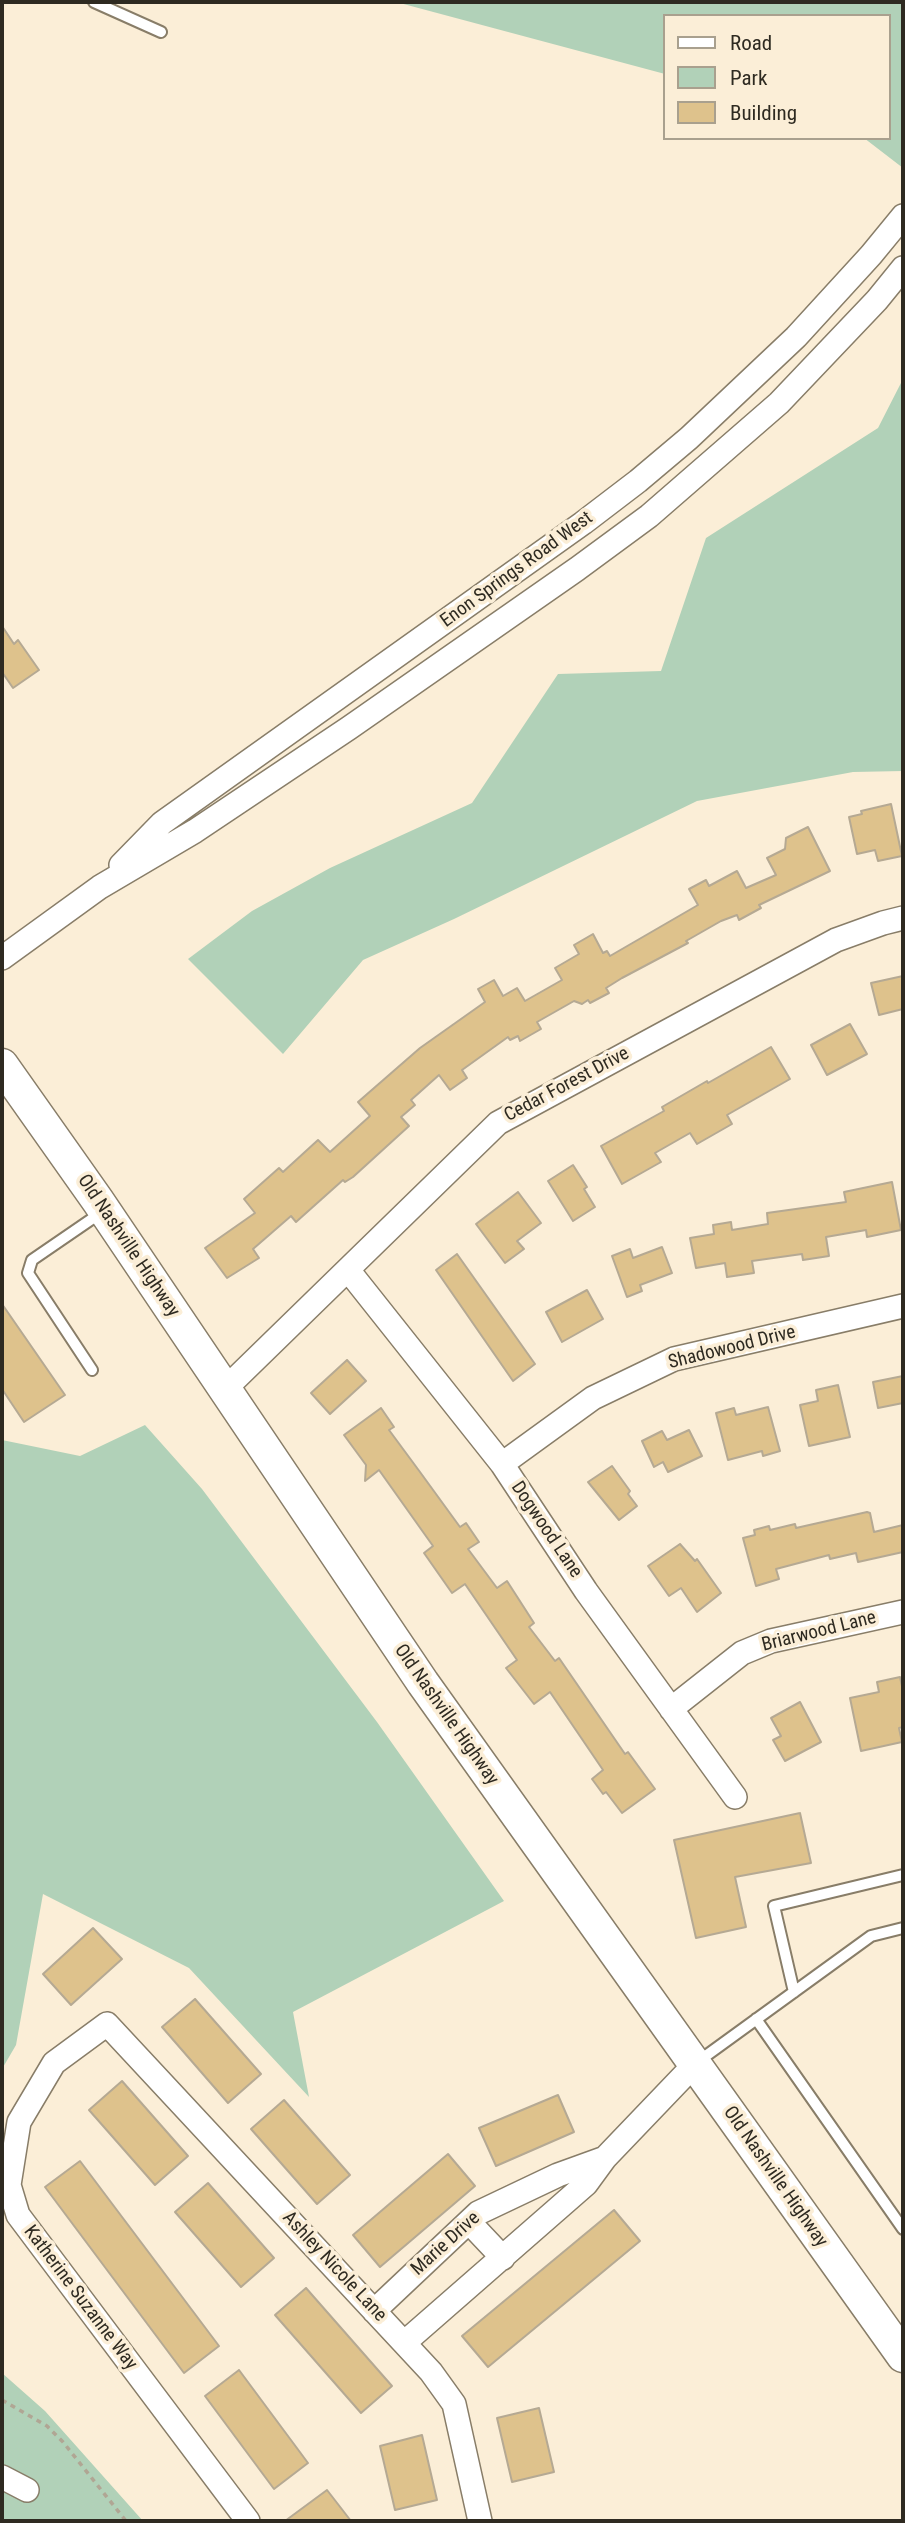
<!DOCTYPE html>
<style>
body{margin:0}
#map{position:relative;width:905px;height:2523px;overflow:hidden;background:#fbeed7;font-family:"Roboto Condensed",sans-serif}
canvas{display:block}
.frame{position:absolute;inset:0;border:4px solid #2e2a21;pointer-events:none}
.legend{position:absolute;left:663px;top:14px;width:228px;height:126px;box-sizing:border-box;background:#fbeed7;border:2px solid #a9a08e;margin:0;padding:9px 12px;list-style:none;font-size:21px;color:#2e2a21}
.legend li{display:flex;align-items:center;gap:14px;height:35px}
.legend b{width:35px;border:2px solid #a9a08e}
</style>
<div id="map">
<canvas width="905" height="2523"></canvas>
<div class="frame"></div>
<ul class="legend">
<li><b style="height:9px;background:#fff"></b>Road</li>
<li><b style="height:19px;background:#b1d1b8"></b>Park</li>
<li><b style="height:19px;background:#dec28c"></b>Building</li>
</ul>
</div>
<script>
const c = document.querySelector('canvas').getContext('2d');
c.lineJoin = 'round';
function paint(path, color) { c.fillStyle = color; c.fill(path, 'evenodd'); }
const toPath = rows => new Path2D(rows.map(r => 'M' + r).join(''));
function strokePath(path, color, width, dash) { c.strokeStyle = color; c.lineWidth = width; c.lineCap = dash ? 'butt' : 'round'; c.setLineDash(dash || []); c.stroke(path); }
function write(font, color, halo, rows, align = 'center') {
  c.font = font + ' "Roboto Condensed",sans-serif'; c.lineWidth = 7; c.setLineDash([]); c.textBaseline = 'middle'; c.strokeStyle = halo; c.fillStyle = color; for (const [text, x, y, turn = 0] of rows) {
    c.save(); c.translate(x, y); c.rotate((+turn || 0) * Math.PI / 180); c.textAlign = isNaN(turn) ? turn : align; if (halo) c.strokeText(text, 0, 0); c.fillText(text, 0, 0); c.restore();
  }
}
const green = toPath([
 [396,2,903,2,903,168,864,138,889,138,889,16,665,16,665,74],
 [903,379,903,771,853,772,697,801,454,919,363,960,283,1054,188,959,252,911,330,868,472,803,558,674,661,671,706,538,878,428],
 [145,1425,202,1489,377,1722,504,1901,293,2012,309,2097,189,1968,43,1894,16,2045,2,2069,2,1440,80,1456],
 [2,2373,45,2411,143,2521,2,2521]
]);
const building = toPath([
 [2,626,14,644,18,640,39,670,13,688,2,672,2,626],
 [891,804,902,856,878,861,875,850,857,854,849,817,862,814,861,811,891,804],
 [808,827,830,871,759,905,761,908,739,920,737,915,721,921,686,941,688,943,622,978,606,988,609,993,590,1003,588,1000,582,1004,574,1001,537,1022,541,1029,520,1041,518,1036,510,1040,508,1037,462,1070,467,1078,450,1090,439,1075,411,1100,415,1105,401,1117,409,1126,353,1177,345,1182,343,1180,296,1222,291,1216,253,1249,259,1258,227,1278,205,1248,255,1213,244,1199,279,1168,283,1172,318,1140,330,1152,370,1116,358,1102,420,1048,485,1002,478,989,494,980,503,996,517,988,525,1001,562,980,555,968,579,954,574,945,593,934,603,953,607,951,610,956,698,905,689,889,706,880,709,886,737,871,746,888,776,875,767,858,785,849,786,838,808,827],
 [903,976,903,1009,879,1015,871,983,903,976],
 [850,1024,867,1054,827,1075,811,1045,850,1024],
 [771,1047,790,1079,727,1115,732,1124,697,1144,690,1133,655,1153,661,1162,622,1184,601,1146,664,1111,662,1107,707,1081,708,1083,771,1047],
 [573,1165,587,1187,584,1189,595,1207,573,1221,548,1181,573,1165],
 [892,1182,901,1230,867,1237,866,1230,826,1237,829,1256,803,1260,802,1254,752,1261,754,1273,727,1277,725,1263,696,1268,690,1238,714,1234,713,1225,731,1222,732,1230,768,1224,767,1213,846,1202,844,1192,892,1182],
 [518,1192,541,1223,517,1241,524,1249,505,1263,476,1224,518,1192],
 [662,1247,672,1273,640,1285,642,1291,627,1297,612,1256,630,1249,633,1258,662,1247],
 [457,1254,535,1364,513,1381,436,1270,457,1254],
 [587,1290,603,1319,562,1342,546,1312,587,1290],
 [2,1304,65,1395,24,1422,2,1389,2,1304],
 [347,1360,366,1381,330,1414,311,1393,347,1360],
 [903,1376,903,1403,878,1408,873,1382,903,1376],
 [838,1385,850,1437,809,1446,800,1405,818,1401,816,1390,838,1385],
 [768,1407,780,1451,763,1456,762,1451,728,1460,716,1413,734,1408,736,1415,768,1407],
 [381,1408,394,1427,389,1430,420,1472,460,1527,466,1523,479,1542,468,1549,497,1588,507,1581,534,1623,529,1627,555,1661,559,1658,625,1754,628,1752,655,1789,622,1813,606,1792,603,1794,592,1779,603,1770,550,1692,534,1704,506,1668,517,1660,465,1584,452,1593,424,1553,433,1546,379,1470,365,1481,366,1465,344,1435,381,1408],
 [689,1430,702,1456,668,1472,663,1462,654,1467,642,1441,662,1431,667,1440,689,1430],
 [612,1466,630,1491,628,1494,637,1506,619,1520,588,1482,612,1466],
 [867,1512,870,1513,874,1532,903,1525,903,1552,858,1562,856,1553,830,1559,829,1555,776,1569,779,1579,756,1586,743,1538,755,1535,754,1530,769,1526,770,1530,795,1524,796,1528,867,1512],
 [680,1544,695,1561,697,1559,721,1593,697,1612,681,1588,669,1596,648,1566,680,1544],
 [900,1677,903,1691,903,1727,899,1728,902,1742,861,1751,850,1698,879,1692,877,1682,900,1677],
 [800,1702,821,1742,785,1761,773,1740,781,1736,771,1718,800,1702],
 [800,1813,811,1863,735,1877,746,1927,696,1938,674,1840,800,1813],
 [93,1928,122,1959,71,2005,43,1974,93,1928],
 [195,1999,261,2074,228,2103,162,2027,195,1999],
 [122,2081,188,2156,155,2185,89,2110,122,2081],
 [558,2095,574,2132,496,2166,479,2128,558,2095],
 [284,2100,350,2175,317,2204,251,2129,284,2100],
 [448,2154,475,2186,380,2267,353,2235,448,2154],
 [80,2161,219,2346,184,2373,45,2187,80,2161],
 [208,2183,274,2258,241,2287,175,2212,208,2183],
 [614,2210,640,2241,488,2367,462,2336,614,2210],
 [306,2288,392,2386,361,2413,275,2315,306,2288],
 [239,2370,308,2463,274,2489,205,2396,239,2370],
 [539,2408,554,2472,512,2482,497,2418,539,2408],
 [422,2435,437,2500,395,2510,380,2446,422,2435],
 [327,2490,351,2521,285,2521,327,2490]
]);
const path = toPath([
 [2,2400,47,2426,63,2442,126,2521]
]);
const lane = toPath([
 [94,2,161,32],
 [92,1370,28,1273,32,1260,102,1212],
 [794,1992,774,1906,903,1875],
 [756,2019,903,2229],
 [696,2063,871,1936,903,1928]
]);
const street = toPath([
 [121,865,162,823,583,523,638,481,689,438,796,337,871,255,903,216],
 [2,958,100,887,195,831,349,728,577,569,649,516,779,403,877,300,903,268],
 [348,1270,502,1464,586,1591,735,1797],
 [225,1389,498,1123,836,940,883,923,903,918],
 [502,1464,593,1398,674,1359,903,1306],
 [671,1709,742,1653,771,1641,903,1612],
 [469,2222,503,2258],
 [374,2311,478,2213,558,2175,605,2158],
 [404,2343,586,2184,605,2158,695,2064],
 [2,2477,27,2490],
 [248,2521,18,2215,9,2185,19,2122,54,2063,107,2024,431,2372,454,2404,480,2521]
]);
const secondary = toPath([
 [2,1065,98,1201,423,1683,903,2356]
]);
const streetNames = [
 ["Enon Springs Road West",517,570,-36],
 ["Cedar Forest Drive",567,1085,-28],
 ["Old Nashville Highway",128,1246,56],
 ["Shadowood Drive",732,1348,-14],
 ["Dogwood Lane",546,1530,56],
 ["Briarwood Lane",819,1632,-14],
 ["Old Nashville Highway",446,1715,55],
 ["Old Nashville Highway",775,2177,55],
 ["Marie Drive",446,2244,-42],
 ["Ashley Nicole Lane",334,2267,47],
 ["Katherine Suzanne Way",80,2298,53]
];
paint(green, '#b1d1b8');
paint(building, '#dec28c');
strokePath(building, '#b5a993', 2);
strokePath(lane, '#887d68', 14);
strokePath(street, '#887d68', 26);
strokePath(secondary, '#887d68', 35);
strokePath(path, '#b0a694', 3.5, [5, 5]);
strokePath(lane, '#fff', 10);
strokePath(street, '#fff', 23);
strokePath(secondary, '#fff', 32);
write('19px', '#2e2a21', '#fbeed7', streetNames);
</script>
